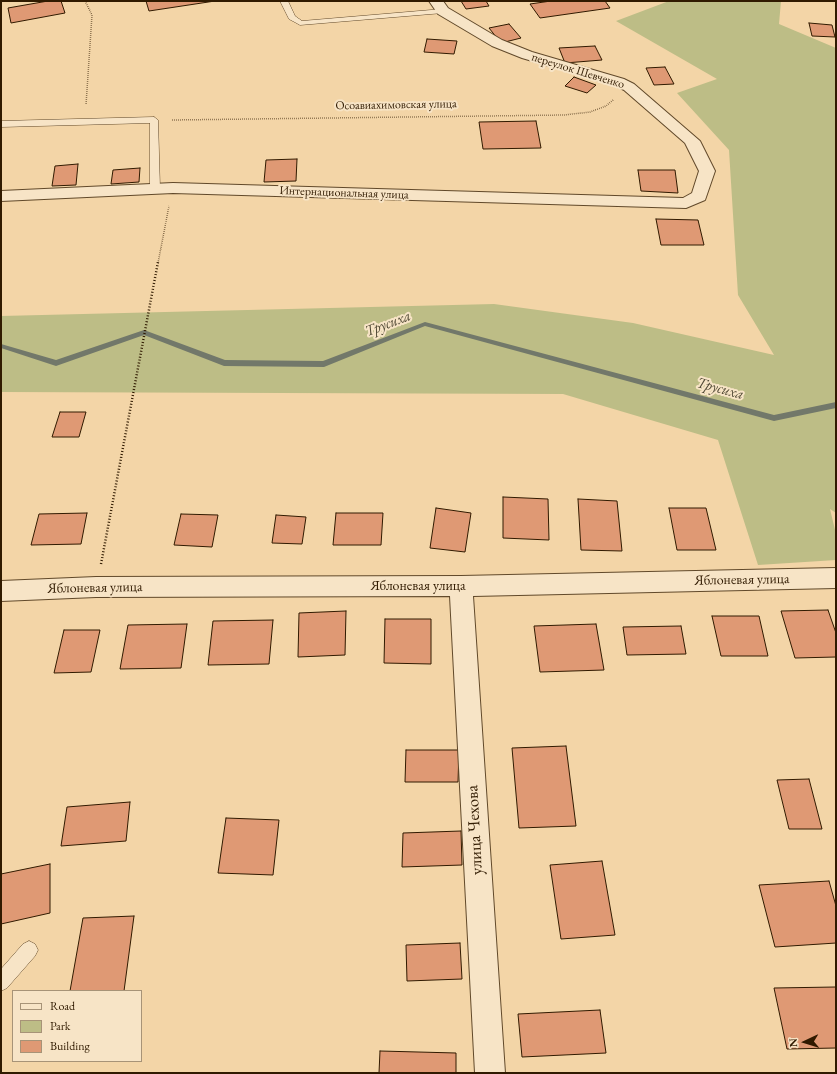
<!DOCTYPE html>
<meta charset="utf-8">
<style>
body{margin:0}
#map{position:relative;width:837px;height:1074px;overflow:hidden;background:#f3d5a7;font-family:"EB Garamond",serif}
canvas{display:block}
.frame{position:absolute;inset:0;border:2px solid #301a00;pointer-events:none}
.legend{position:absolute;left:12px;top:990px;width:130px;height:72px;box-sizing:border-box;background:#f7e4c6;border:1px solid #a79377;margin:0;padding:5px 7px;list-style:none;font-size:12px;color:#301a00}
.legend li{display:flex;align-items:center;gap:8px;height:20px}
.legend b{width:20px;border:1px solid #a79377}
.north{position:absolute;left:785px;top:1022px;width:40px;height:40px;-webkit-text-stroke:3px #f7e4c6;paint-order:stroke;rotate:266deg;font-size:11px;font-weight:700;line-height:16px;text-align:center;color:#301a00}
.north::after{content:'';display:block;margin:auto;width:14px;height:18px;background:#301a00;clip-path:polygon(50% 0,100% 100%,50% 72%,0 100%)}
</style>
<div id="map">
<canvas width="837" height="1074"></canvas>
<div class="frame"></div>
<ul class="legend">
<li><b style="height:5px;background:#f7e4c6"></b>Road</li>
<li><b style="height:11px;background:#bdbd86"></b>Park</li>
<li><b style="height:11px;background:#df9974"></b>Building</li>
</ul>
<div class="north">N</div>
</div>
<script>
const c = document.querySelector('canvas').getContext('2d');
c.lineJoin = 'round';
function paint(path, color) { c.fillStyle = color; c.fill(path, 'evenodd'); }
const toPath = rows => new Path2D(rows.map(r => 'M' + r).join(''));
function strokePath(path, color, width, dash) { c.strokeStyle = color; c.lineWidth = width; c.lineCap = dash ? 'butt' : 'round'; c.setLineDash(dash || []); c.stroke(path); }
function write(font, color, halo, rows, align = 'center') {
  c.font = font + ' "EB Garamond",serif'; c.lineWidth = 4; c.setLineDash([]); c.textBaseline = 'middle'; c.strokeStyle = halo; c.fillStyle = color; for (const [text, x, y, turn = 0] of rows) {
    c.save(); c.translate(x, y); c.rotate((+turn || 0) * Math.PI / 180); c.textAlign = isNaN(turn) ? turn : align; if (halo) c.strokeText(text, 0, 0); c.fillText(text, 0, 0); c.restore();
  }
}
const green = toPath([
 [669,1,781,1,779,24,836,48,836,513,830,509,836,534,836,560,758,565,718,440,563,394,1,392,1,316,494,304,633,323,774,355,738,295,729,150,677,93,717,79,616,21]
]);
const stream = toPath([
 [425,322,774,415,836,402,836,408,774,421,425,326,324,367,224,366,144,335,56,366,1,348,1,344,56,360,144,330,225,360,323,361,425,322]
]);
const building = toPath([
 [48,1,61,1,65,13,11,23,8,8,48,1],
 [146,1,215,1,149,11,146,1],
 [461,1,486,1,489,6,466,9,461,1],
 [551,1,605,1,610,8,540,18,530,4,551,1],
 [809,23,832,25,835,37,812,36,809,23],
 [509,24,521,38,501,43,489,28,509,24],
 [427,39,457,41,454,54,424,52,427,39],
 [595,46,602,60,565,63,559,48,595,46],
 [665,67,674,84,654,85,646,68,665,67],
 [574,77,596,85,587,93,565,86,574,77],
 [536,121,541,148,483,149,479,122,536,121],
 [297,159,296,181,264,182,266,160,297,159],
 [78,164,76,185,52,186,55,166,78,164],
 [140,168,139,182,111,184,113,170,140,168],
 [638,170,675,170,678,193,641,191,638,170],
 [656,219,698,220,704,245,661,245,656,219],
 [60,412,86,412,79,437,52,437,60,412],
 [503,497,548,499,549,540,503,538,503,497],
 [578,499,617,501,622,551,581,550,578,499],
 [436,508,471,513,465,552,430,548,436,508],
 [669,508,706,508,716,550,677,550,669,508],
 [87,513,81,544,31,545,39,514,87,513],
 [336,513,383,513,381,545,333,545,336,513],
 [181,514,218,515,212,547,174,545,181,514],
 [276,515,306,517,302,544,272,543,276,515],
 [828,610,836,633,836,657,795,658,781,611,828,610],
 [346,611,345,655,298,657,299,613,346,611],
 [712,616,759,616,768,656,721,656,712,616],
 [385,619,431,619,431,664,384,663,385,619],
 [273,620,269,664,208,665,213,621,273,620],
 [187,624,181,668,120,669,128,625,187,624],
 [596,624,604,670,540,672,534,626,596,624],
 [681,626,686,654,627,655,623,627,681,626],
 [64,630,100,630,91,672,54,673,64,630],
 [566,746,576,826,519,828,512,748,566,746],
 [406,750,459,750,458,782,405,782,406,750],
 [809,779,822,829,789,829,777,780,809,779],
 [130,802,126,841,61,846,67,807,130,802],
 [226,818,279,820,273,875,218,873,226,818],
 [461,831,462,865,402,867,403,833,461,831],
 [602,861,615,935,561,939,550,865,602,861],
 [50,864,50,913,1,924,1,874,50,864],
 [829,881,836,906,836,943,775,947,759,885,829,881],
 [134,916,124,991,70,991,83,918,134,916],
 [460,943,462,979,407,981,406,945,460,943],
 [836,987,836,1048,787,1049,774,988,836,987],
 [600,1010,606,1053,522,1057,518,1014,600,1010],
 [380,1051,456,1053,456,1073,379,1073,380,1051]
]);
const pathFar1 = toPath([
 [85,1,92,15,86,105],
 [172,120,564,115,590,112,606,106,613,100],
 [158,263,169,206]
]);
const path = toPath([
 [101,564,158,262]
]);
const lane = toPath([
 [280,1,288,1,295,16,302,21,443,9,447,11,443,13,300,25,289,19,280,1],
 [154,117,158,120,160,189,155,192,150,189,150,123,1,127,1,121,154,117],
 [29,941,35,944,38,950,35,956,7,988,1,991,1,969,23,944,29,941]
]);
const street = toPath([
 [429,1,443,1,448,8,502,40,532,52,624,79,634,84,700,141,715,171,705,200,686,208,173,193,1,201,1,191,173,183,683,198,692,193,699,171,685,143,624,90,614,85,522,58,492,46,438,14,429,1],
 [836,568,836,588,473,596,505,1073,475,1073,450,596,96,597,1,601,1,581,96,577,461,576,836,568]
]);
const farStreetnames = [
 ["переулок Шевченко",578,71,17],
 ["Осоавиахимовская улица",396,105,-1],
 ["Интернациональная улица",344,193,2]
];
const streetNames = [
 ["Яблоневая улица",742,580,-1],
 ["Яблоневая улица",418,586],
 ["Яблоневая улица",95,588,-1]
];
const waterNames = [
 ["Трусиха",388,324,-21],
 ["Трусиха",720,389,15]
];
const nearStreetnames = [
 ["улица Чехова",475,830,-93]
];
paint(green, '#bdbd86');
paint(stream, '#72786a');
paint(building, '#df9974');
strokePath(building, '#301a00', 1);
strokePath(lane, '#61492a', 1);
strokePath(street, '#61492a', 2);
strokePath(pathFar1, '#301a00', 1.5, [0.5, 1.5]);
strokePath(path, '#301a00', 2.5, [1, 2]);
paint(lane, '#f7e4c6');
paint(street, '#f7e4c6');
write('12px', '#301a00', '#f7e4c6', farStreetnames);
write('14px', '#301a00', '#f7e4c6', streetNames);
write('italic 15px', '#514935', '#f7e4c6', waterNames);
write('17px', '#301a00', '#f7e4c6', nearStreetnames);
</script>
